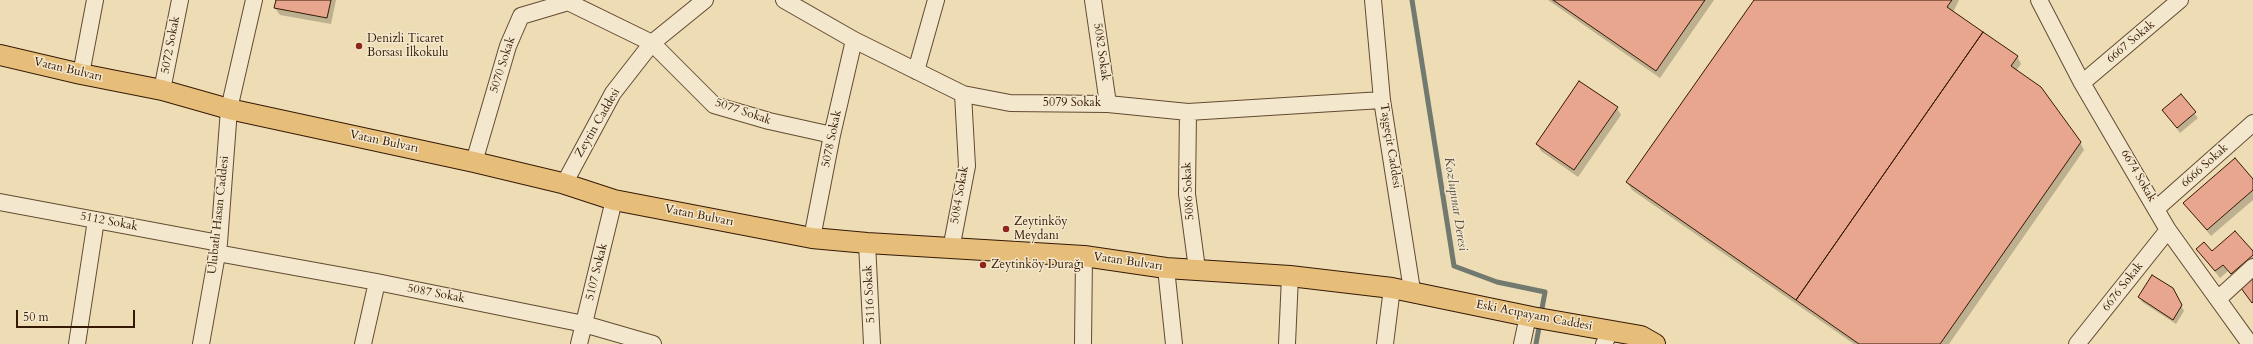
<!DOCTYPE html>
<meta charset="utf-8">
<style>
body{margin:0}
#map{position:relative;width:2253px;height:344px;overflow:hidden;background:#eddcb4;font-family:Cardo,serif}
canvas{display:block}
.scale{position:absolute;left:16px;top:310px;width:119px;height:18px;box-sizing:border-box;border:2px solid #351905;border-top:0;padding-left:5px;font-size:12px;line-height:14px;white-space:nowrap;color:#351905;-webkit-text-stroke:3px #f3e8ce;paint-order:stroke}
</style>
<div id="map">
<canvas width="2253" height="344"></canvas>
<div class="scale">50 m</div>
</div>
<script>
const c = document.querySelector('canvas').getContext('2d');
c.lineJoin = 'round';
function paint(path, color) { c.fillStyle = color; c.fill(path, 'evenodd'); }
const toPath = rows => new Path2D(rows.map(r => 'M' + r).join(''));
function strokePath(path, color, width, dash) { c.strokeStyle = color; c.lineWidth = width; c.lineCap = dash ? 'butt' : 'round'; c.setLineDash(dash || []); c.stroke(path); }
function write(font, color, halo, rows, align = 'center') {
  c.font = font + ' Cardo,serif'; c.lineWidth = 3; c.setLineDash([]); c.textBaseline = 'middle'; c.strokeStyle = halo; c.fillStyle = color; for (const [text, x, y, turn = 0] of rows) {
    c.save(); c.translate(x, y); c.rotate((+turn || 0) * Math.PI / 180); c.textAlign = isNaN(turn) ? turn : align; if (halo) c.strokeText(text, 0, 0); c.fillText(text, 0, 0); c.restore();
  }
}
const shadow = toPath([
 [277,0,336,0,331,24,280,15,275,8],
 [1548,0,1714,0,1660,78],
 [1755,0,1959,0,1953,12,2017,56,2021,64,2016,71,2080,142,2084,150,1949,344,1854,344,1632,190,1627,182],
 [2181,96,2198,118,2180,133,2163,110],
 [1617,108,1621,115,1578,177,1541,151,1537,144],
 [2253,181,2253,200,2211,236,2184,203],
 [2197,249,2211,252,2253,253,2253,265,2235,280,2228,271,2220,278],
 [2172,289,2184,311,2176,324,2142,302,2139,297]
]);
const stream = toPath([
 [1412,0,1454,266,1497,282,1545,292,1541,314],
 [1536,344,1540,322]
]);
const building = toPath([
 [276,0,331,0,327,18,274,8,276,0],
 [1553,0,1705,0,1656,71,1553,0],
 [1754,0,1952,0,1947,7,1983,32,1796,300,1626,182,1754,0],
 [1983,32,2018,56,2011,66,2041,87,2081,142,1940,344,1859,344,1796,300,1983,32],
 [1579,81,1618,107,1574,170,1536,144,1579,81],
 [2181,94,2196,112,2177,128,2162,110,2181,94],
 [2235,158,2253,179,2253,190,2207,230,2183,203,2235,158],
 [2235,231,2253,251,2253,255,2231,274,2223,265,2215,271,2196,249,2204,242,2212,251,2235,231],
 [2253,272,2253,302,2252,303,2238,284,2253,272],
 [2152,275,2173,288,2182,305,2173,320,2138,297,2152,275]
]);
const minor = toPath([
 [784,0,854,40,963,94,1010,103,1108,104,1188,112,1382,100],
 [1093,0,1108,104],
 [1373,0,1382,100,1412,290],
 [2039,0,2082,83,2168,230,2250,344],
 [568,2,652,43,714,105,769,121,832,135],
 [916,71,936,0],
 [81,74,95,0],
 [2082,83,2180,0],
 [162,90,180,0],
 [1188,112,1187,194,1197,269],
 [474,162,508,46,521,16,568,2],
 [564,184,613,93,652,43,705,0],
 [0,202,219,243],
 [2156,209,2253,123],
 [812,238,832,135,854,40],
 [867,243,872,344],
 [951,249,967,166,963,94],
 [217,253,377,282,584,324,653,344],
 [1166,268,1174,344],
 [2218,299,2253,267],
 [77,344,96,220],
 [201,344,219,243,229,109,254,0],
 [363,344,377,282],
 [579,344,614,200],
 [1083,344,1084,256],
 [1287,344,1290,276],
 [1385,344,1392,288],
 [1522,344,1528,316],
 [1604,344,1611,330],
 [2077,344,2168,230]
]);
const major = toPath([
 [0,55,81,74,162,90,229,109,474,162,562,183,614,200,812,238,867,243,1084,256,1166,268,1290,276,1392,288,1532,317,1641,336,1655,344]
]);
const markers = [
 [359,46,4,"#8f2418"],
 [1006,229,4,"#8f2418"],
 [983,265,4,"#8f2418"]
];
const poiNames = [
 ["Denizli Ticaret",367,39],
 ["Borsası İlkokulu",367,53],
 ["Zeytinköy",1014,222],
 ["Meydanı",1014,236],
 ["Zeytinköy Durağı",991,265]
];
const streetNames = [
 ["6667 Sokak",2131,42,-40],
 ["5072 Sokak",171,45,-79],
 ["5082 Sokak",1101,52,82],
 ["5070 Sokak",503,65,-72],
 ["Vatan Bulvarı",68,70,13],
 ["5079 Sokak",1072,103],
 ["5077 Sokak",743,112,19],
 ["Zeytin Caddesi",598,123,-60],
 ["5078 Sokak",832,139,-78],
 ["Vatan Bulvarı",384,142,12],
 ["Taşgeçit Caddesi",1390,146,81],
 ["6666 Sokak",2205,166,-42],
 ["6674 Sokak",2138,176,60],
 ["5086 Sokak",1189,191,-93],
 ["5084 Sokak",960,195,-80],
 ["Ulubatlı Hasan Caddesi",219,215,-84],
 ["Vatan Bulvarı",699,216,11],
 ["5112 Sokak",109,222,11],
 ["Vatan Bulvarı",1128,262,8],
 ["5107 Sokak",597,272,-76],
 ["6676 Sokak",2123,287,-52],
 ["5087 Sokak",436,294,11],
 ["5116 Sokak",870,294,-93],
 ["Eski Acıpayam Caddesi",1534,316,11]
];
const waterNames = [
 ["Kozlupınar Deresi",1455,204,81]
];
paint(shadow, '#0003');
strokePath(stream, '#727a6f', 5);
paint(building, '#e7a68d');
strokePath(building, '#351905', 1);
strokePath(minor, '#634a31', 18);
strokePath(major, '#351905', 22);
strokePath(minor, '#f3e8ce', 16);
strokePath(major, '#e6be7a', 20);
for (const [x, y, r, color] of markers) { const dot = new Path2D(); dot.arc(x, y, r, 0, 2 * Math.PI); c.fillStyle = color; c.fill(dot); strokePath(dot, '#f3e8ce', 1.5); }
write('12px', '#351905', '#f3e8ce', poiNames, 'left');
write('12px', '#351905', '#f3e8ce', streetNames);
write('italic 13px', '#54493a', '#f3e8ce', waterNames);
</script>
